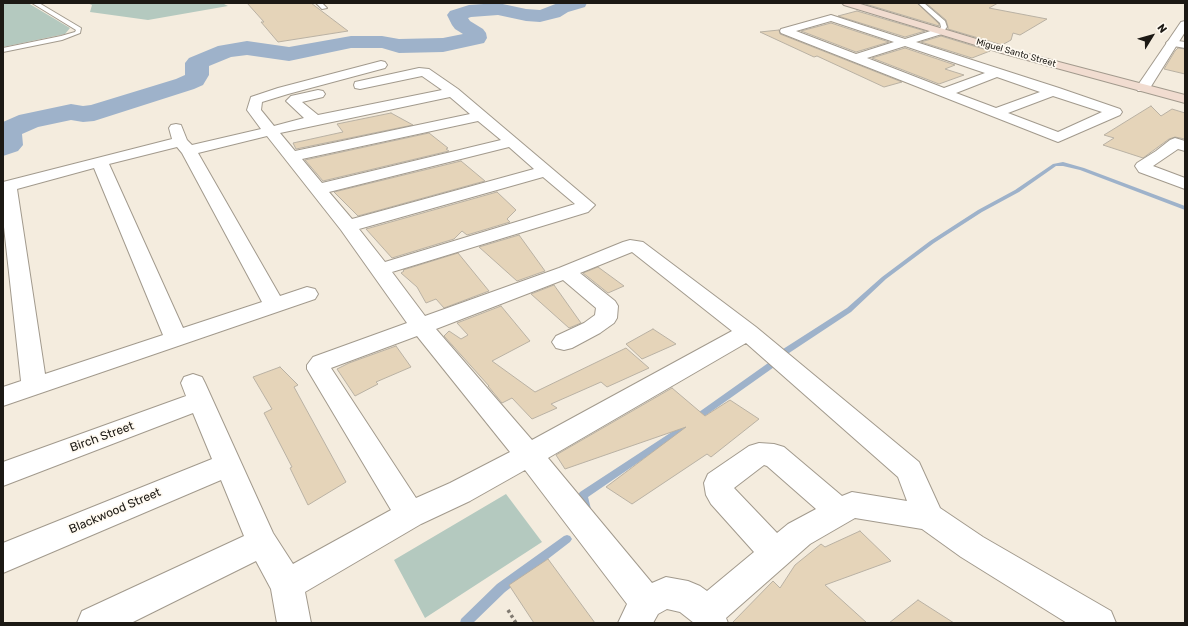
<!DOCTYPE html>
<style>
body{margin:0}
#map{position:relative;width:1188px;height:626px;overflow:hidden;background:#f4ecde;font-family:Rubik,sans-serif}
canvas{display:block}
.frame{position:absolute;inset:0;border:4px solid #1c1914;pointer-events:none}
.north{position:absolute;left:1132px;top:16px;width:40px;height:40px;-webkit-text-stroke:3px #fffaf1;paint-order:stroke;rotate:53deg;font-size:11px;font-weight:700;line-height:16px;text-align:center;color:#1c1914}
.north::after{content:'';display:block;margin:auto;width:14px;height:18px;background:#1c1914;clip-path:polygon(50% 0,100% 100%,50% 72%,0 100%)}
</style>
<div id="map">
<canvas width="1188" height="626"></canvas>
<div class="frame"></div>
<div class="north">N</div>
</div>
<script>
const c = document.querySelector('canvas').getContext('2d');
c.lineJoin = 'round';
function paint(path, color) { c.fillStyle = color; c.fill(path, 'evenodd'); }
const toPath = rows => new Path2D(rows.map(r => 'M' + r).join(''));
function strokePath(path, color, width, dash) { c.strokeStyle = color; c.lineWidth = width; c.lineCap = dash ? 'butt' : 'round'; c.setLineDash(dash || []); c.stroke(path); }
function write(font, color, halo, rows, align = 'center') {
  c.font = font + ' Rubik,sans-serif'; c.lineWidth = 3.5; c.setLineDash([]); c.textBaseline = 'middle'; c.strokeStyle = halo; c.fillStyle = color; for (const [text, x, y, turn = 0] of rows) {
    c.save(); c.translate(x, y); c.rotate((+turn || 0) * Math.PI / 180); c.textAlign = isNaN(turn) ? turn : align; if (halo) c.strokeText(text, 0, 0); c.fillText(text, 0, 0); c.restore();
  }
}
const green = toPath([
 [3,3,28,3,70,28,65,34,3,47],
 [87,3,222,3,228,6,148,20,90,12,92,5],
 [506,494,542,542,425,618,394,560]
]);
const stream = toPath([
 [1063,162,1084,168,1185,206,1185,210,1080,170,1063,166,1056,166,1019,192,982,212,934,243,886,279,851,312,786,355,780,355,779,353,780,351,847,308,882,277,930,241,978,210,1015,190,1053,164,1063,162],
 [774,360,777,361,778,363,777,365,698,421,695,422,692,421,691,419,692,417,771,361,774,360],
 [687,422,690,423,691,425,690,427,588,497,591,509,589,512,586,513,583,512,578,495,580,492,687,422],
 [567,535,570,536,572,539,570,542,505,592,473,623,460,623,461,619,497,584,564,536,567,535]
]);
const river = toPath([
 [498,3,526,9,540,10,558,3,587,3,585,7,568,12,560,17,540,22,526,21,498,15,471,17,468,18,470,21,483,29,486,33,487,38,484,43,443,52,399,53,382,48,351,48,289,61,247,55,231,57,209,66,209,75,203,85,194,89,94,121,83,122,71,120,38,127,22,134,23,145,18,151,3,156,3,122,19,115,71,104,83,106,91,105,176,79,185,75,185,63,189,58,218,46,247,41,289,47,351,36,382,36,399,39,443,38,463,34,455,29,452,25,447,15,450,11,469,5,498,3]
]);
const building = toPath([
 [247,3,311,3,348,31,278,42,261,22,264,22,247,3],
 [862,3,917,3,939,24,939,26,862,3],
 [926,3,998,3,989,8,1047,19,1020,35,1013,33,1011,40,1002,45,948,29,948,27,946,20,926,3],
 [857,11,925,31,905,37,838,16,857,11],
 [831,23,889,42,856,52,801,31,831,23],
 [779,30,780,34,902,82,884,87,817,56,814,57,760,32,779,30],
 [941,36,990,51,972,58,921,42,941,36],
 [905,48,955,65,945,69,964,75,939,84,872,58,905,48],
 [1178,48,1185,49,1185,74,1164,69,1175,51,1178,48],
 [1151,106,1161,116,1172,109,1185,113,1185,139,1175,137,1169,139,1143,158,1103,145,1114,138,1104,135,1151,106],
 [391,113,413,125,296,149,293,143,343,132,337,124,391,113],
 [429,133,448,148,446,149,449,151,323,181,305,160,429,133],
 [461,161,485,181,358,216,334,192,461,161],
 [497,192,516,210,507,219,510,222,467,235,462,231,454,239,392,258,366,229,497,192],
 [519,235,545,271,517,281,479,247,519,235],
 [458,253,489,291,444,308,436,299,426,303,417,287,401,273,404,271,403,270,458,253],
 [598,267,624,286,608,293,583,273,598,267],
 [554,285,581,323,569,328,531,294,554,285],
 [501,306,530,341,492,361,535,392,626,348,649,368,607,387,601,382,551,404,557,408,532,419,512,398,502,403,488,386,489,386,444,336,449,331,461,339,468,335,457,323,501,306],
 [653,329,676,344,642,359,626,344,653,329],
 [396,346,411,367,376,382,378,384,355,396,337,369,349,363,396,346],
 [280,367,298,385,294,387,346,482,308,505,290,468,292,467,264,413,272,409,253,377,280,367],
 [672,388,705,416,730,400,759,419,711,457,707,454,632,504,606,487,686,427,565,469,556,455,672,388],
 [860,531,891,561,825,585,867,623,732,623,773,581,780,588,795,565,821,544,825,547,860,531],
 [548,559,595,623,534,623,509,585,548,559],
 [918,600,954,623,889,623,918,600]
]);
const path = toPath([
 [508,610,516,623]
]);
const service = toPath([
 [32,3,39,3,81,28,80,33,62,40,3,52,3,48,61,36,75,32,76,30,32,3],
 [316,3,322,3,327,8,322,9,316,3],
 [918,3,924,3,945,21,947,27,943,32,938,31,941,27,940,23,918,3]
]);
const minor = toPath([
 [831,15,905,39,937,29,945,29,946,31,945,33,916,42,1059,88,1120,109,1122,112,1120,115,1058,142,781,33,780,31,781,29,831,15],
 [831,21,894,42,856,54,796,31,831,21],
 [905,46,985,73,944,88,867,58,905,46],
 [997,77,1040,92,996,108,956,93,997,77],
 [1053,96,1102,112,1058,132,1008,113,1053,96],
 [1172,40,1185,42,1185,48,1168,45,1166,43,1168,41,1172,40],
 [381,61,385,62,387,65,385,68,288,94,262,102,261,110,274,126,304,118,286,101,291,96,318,90,323,91,325,94,323,97,302,102,318,115,442,90,422,76,360,89,355,88,354,85,355,82,419,68,429,69,458,89,595,205,588,212,392,272,425,316,559,268,623,242,630,240,643,242,756,327,919,462,940,508,983,537,1111,611,1116,623,1067,623,961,557,922,529,855,518,810,544,726,618,728,623,694,623,680,612,667,609,658,614,653,623,618,623,627,604,525,470,470,501,421,524,305,592,311,623,277,623,271,589,256,561,131,623,77,623,82,611,244,536,221,480,3,573,3,543,212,459,193,413,3,486,3,462,186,396,181,383,184,377,193,374,202,377,205,383,273,533,293,564,391,510,307,369,307,365,313,357,407,323,341,230,267,136,198,153,280,296,307,287,315,289,318,294,315,299,3,406,3,387,21,381,3,218,3,182,172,139,169,128,171,125,176,124,181,125,187,140,192,145,261,129,247,110,251,97,278,88,381,61],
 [450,97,470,114,295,151,280,133,450,97],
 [478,121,501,140,322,183,302,159,478,121],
 [177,147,182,153,262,302,183,328,109,164,177,147],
 [509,147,534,169,352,219,329,192,509,147],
 [94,168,163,335,45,374,17,189,94,168],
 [543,177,575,204,385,262,359,229,543,177],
 [632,252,732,331,532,440,436,329,563,280,596,308,595,315,584,323,556,336,552,342,556,348,564,350,572,348,600,333,614,323,617,318,618,306,615,301,580,273,632,252],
 [417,336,510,452,450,483,416,498,331,368,417,336],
 [746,343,898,477,907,501,852,492,842,496,784,447,774,444,759,443,749,446,708,474,704,483,706,495,711,504,754,552,707,591,700,586,688,581,666,577,652,583,548,458,746,343],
 [764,465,767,466,816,509,788,524,777,533,734,488,764,465],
 [1175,138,1185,141,1185,151,1178,149,1153,166,1185,178,1185,189,1139,172,1135,166,1137,163,1156,151,1170,140,1175,138]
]);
const tertiary = toPath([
 [1185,21,1185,32,1150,88,1148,91,1138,91,1136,88,1181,22,1185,21]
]);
const secondary = toPath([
 [842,3,857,3,1013,50,1185,95,1185,103,1005,54,844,5,842,3]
]);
const farStreetnames = [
 ["Miguel Santo Street",1016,53,16]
];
const nearStreetnames = [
 ["Birch Street",102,437,-20],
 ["Blackwood Street",115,511,-23]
];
paint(green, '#b4c9bf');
paint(stream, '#9eb2ca');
paint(river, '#9eb2ca');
paint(building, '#e5d4b9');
strokePath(building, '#b9b1a3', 1);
strokePath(service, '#a29a8d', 2);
strokePath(minor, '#a29a8d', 2);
strokePath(tertiary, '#a29a8d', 2);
strokePath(secondary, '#a29a8d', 2);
strokePath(path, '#807a71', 3.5, [3, 3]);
paint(service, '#fff');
paint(minor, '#fff');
paint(tertiary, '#fff');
paint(secondary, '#f1dcd0');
write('9px', '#1c1914', '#fffaf1', farStreetnames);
write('12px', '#1c1914', '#fffaf1', nearStreetnames);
</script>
